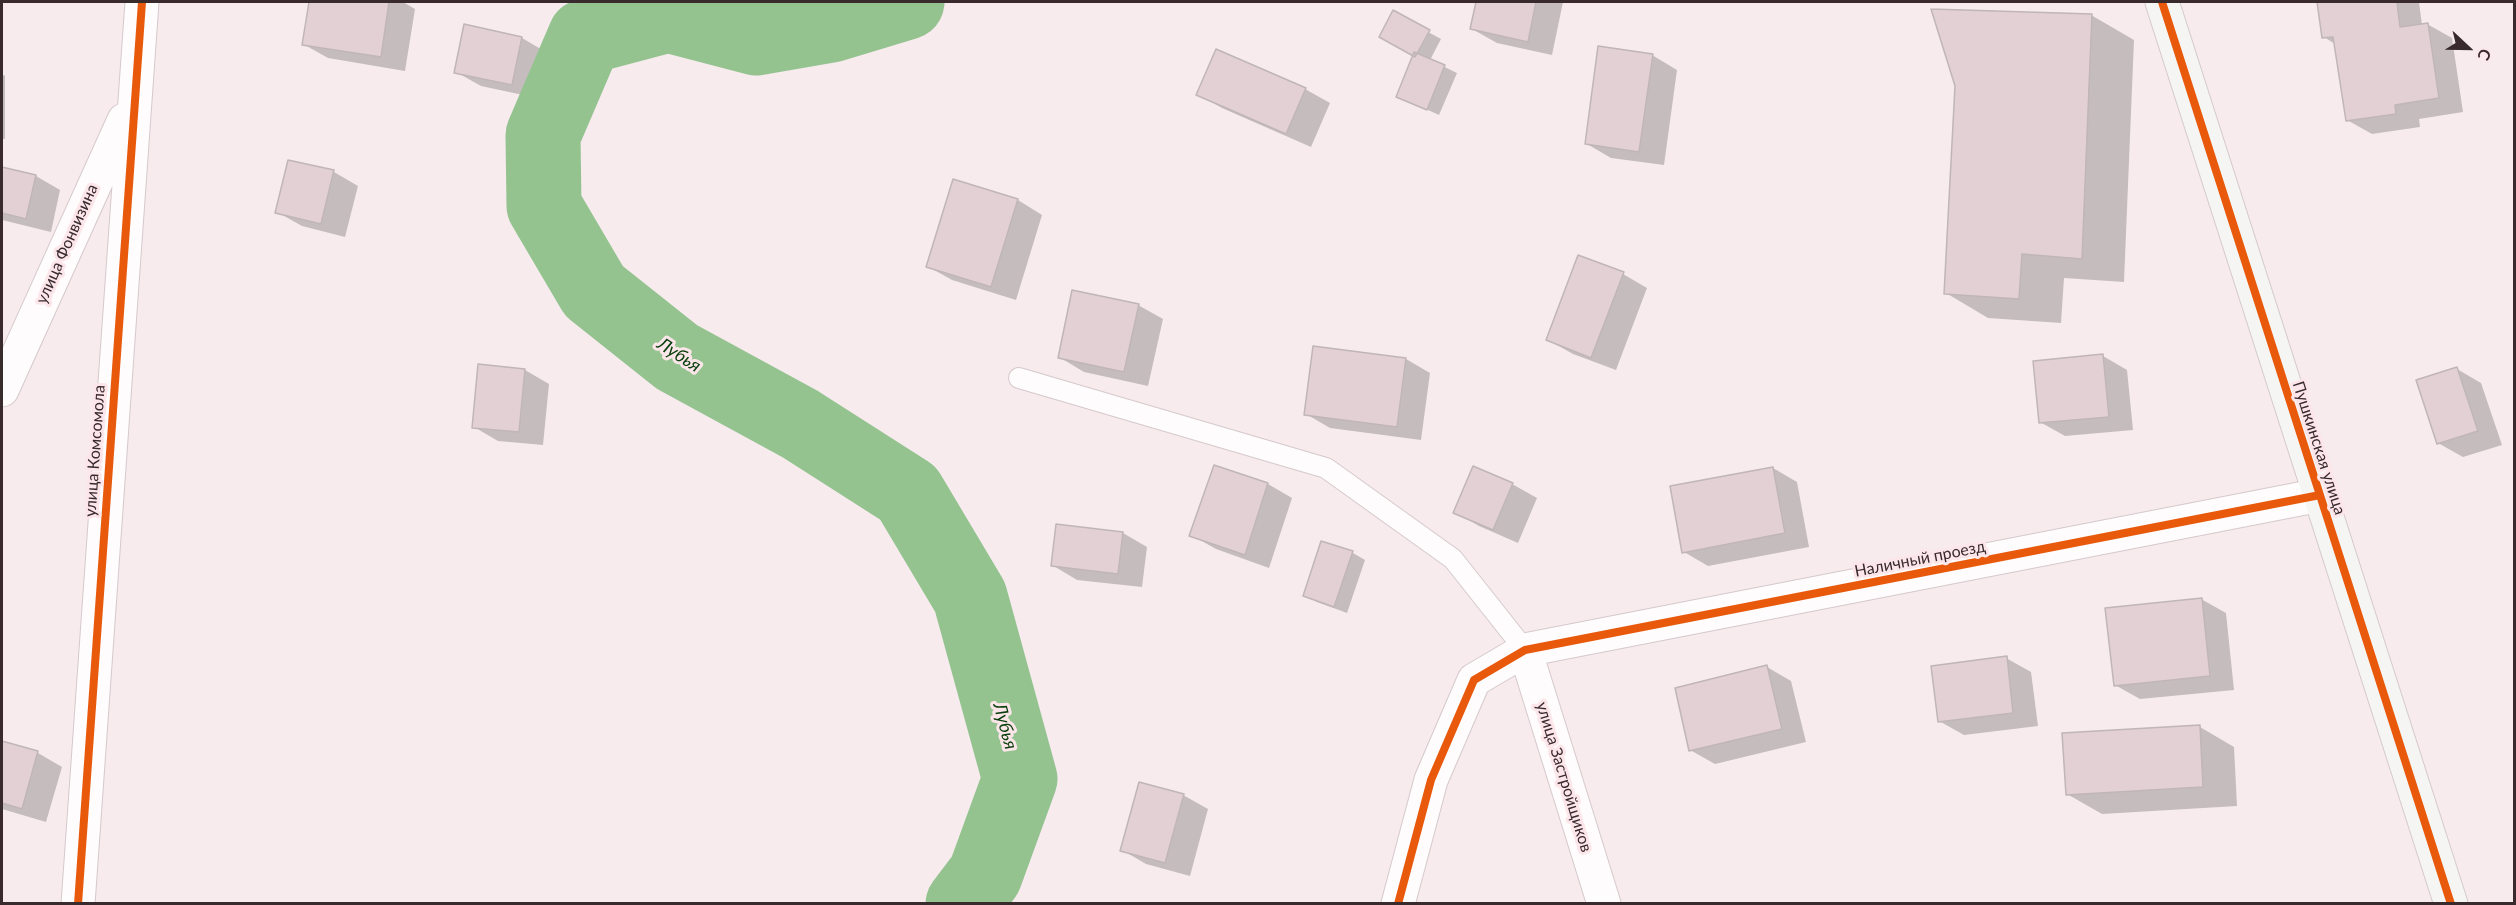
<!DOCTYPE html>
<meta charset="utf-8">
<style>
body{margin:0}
#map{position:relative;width:2516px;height:905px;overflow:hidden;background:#f7ebee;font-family:Lato,sans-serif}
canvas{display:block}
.frame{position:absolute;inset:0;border:3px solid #382a2d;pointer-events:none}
.north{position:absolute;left:2438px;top:18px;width:60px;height:60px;-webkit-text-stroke:4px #fce6ea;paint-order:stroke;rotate:112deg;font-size:16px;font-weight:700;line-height:24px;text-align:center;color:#382a2d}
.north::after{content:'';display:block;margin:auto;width:21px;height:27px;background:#382a2d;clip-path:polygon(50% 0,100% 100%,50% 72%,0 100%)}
</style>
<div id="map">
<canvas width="2516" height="905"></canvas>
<div class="frame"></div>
<div class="north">С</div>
</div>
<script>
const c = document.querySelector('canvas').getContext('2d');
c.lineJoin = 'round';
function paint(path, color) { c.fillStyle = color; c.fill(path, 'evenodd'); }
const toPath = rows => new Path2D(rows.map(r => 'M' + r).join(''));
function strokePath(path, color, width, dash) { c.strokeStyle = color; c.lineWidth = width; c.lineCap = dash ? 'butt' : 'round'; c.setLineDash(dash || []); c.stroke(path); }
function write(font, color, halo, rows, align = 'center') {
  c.font = font + ' Lato,sans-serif'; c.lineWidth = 6; c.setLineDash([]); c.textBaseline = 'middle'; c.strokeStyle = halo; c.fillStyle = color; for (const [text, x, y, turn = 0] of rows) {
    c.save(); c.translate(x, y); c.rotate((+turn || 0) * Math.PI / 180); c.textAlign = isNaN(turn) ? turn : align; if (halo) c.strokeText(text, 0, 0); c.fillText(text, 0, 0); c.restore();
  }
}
const shadow = toPath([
 [310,2,403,2,415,9,405,71,328,58,303,44],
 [1478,2,1563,2,1552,55,1497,43,1472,29],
 [2319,2,2419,2,2422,25,2427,24,2452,38,2463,112,2419,119,2420,127,2372,134,2347,120,2335,44,2324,37],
 [1393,13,1441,39,1430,60,1457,73,1439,115,1397,96,1414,55],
 [2091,15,2134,40,2124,282,2064,278,2061,323,1988,318,1946,293],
 [522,38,546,52,537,98,481,86,456,72],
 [1652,55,1677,70,1664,165,1611,158,1587,144],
 [2,74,5,76,5,139,2,139],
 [1305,89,1330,103,1311,147,1222,108,1198,94],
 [2,168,36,176,60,190,51,232,2,220],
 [334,172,358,186,345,237,302,226,277,212],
 [954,181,1018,200,1042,215,1016,300,952,280,927,266],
 [1623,274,1647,288,1616,370,1573,354,1548,340],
 [1138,305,1163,319,1148,386,1084,372,1059,357],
 [2103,356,2127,370,2133,430,2065,436,2040,422],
 [1406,359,1430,373,1421,440,1330,428,1306,414],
 [2457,369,2481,383,2502,445,2463,457,2438,443],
 [525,370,549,384,543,445,498,441,474,427],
 [1215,466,1268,484,1292,498,1269,568,1216,549,1191,535],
 [1773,468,1797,482,1809,547,1708,566,1684,552],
 [1512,484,1537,498,1518,543,1479,526,1455,512],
 [1123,533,1147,547,1142,587,1077,580,1052,565],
 [1322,543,1353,553,1365,560,1347,613,1317,602,1305,595],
 [2201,599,2226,613,2234,690,2140,699,2115,685],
 [2006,658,2031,672,2038,726,1964,735,1939,721],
 [1767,667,1791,681,1806,742,1715,764,1690,750],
 [2200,727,2234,747,2237,806,2102,814,2067,794],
 [2,742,38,753,62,767,46,822,2,809],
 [1183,795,1208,809,1190,876,1146,864,1122,850]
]);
const river = toPath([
 [907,2,831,25,756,38,668,15,585,37,543,135,544,206,594,291,677,357,800,424,908,493,970,597,1020,779,985,875,963,904]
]);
const building = toPath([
 [309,2,389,2,381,57,302,45,309,2],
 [1476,2,1536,2,1528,42,1470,29,1476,2],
 [2317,2,2397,2,2400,27,2428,23,2439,98,2395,105,2396,114,2346,121,2333,37,2322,38,2317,2],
 [1931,9,2092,14,2082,259,2022,254,2019,299,1944,294,1955,86,1931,9],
 [1393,10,1430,30,1415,57,1379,37,1393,10],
 [464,24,522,37,512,85,454,73,464,24],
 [1598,46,1653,54,1639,152,1585,144,1598,46],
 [1216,49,1306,88,1286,134,1196,95,1216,49],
 [1414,52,1445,65,1427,110,1396,97,1414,52],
 [288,160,334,170,321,224,275,213,288,160],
 [2,167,36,175,26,219,2,213,2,167],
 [953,179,1018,199,991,287,926,267,953,179],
 [1578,255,1624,272,1591,358,1546,340,1578,255],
 [1072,290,1139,304,1124,372,1058,358,1072,290],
 [1313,346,1406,358,1397,427,1304,415,1313,346],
 [2103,354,2109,417,2039,423,2033,361,2103,354],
 [478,364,525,369,519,432,472,428,478,364],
 [2457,367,2478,431,2437,444,2416,380,2457,367],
 [1214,465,1268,483,1245,555,1189,536,1214,465],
 [1473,466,1513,483,1493,530,1453,513,1473,466],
 [1773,467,1785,533,1682,553,1670,486,1773,467],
 [1056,524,1123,532,1118,574,1051,566,1056,524],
 [1321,541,1353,551,1334,607,1303,596,1321,541],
 [2202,598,2210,676,2114,686,2105,608,2202,598],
 [2007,656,2013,713,1938,722,1931,666,2007,656],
 [1767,665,1782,729,1689,751,1675,688,1767,665],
 [2200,725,2203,787,2066,795,2062,733,2200,725],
 [2,741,38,751,22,809,2,803,2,741],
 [1139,782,1184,794,1165,863,1120,851,1139,782]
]);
const lane = toPath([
 [1019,378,1326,468,1453,559,1525,650]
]);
const street = toPath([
 [2,390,124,120],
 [1525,650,1604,904],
 [78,904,142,2],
 [1398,904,1431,780,1474,680,1525,650,2320,495]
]);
const secondary = toPath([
 [2162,2,2451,904]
]);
const cycleway = toPath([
 [2162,2,2451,904],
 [78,904,142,2],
 [1398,904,1431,780,1474,680,1525,650,2320,495]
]);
const streetNames = [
 ["улица Фонвизина",67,244,-66],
 ["Пушкинская улица",2319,448,72],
 ["улица Комсомола",95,451,-86],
 ["Наличный проезд",1920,559,-11],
 ["улица Застройщиков",1564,777,73]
];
const waterNames = [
 ["Лубья",679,355,33],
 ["Лубья",1005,726,75]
];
paint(shadow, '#0003');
strokePath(river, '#94c390', 75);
paint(building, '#e2d0d4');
strokePath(building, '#c0b5b7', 1.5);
strokePath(lane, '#d5c9cc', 22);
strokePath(street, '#d5c9cc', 35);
strokePath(secondary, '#d5c9cc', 35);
strokePath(lane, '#fefcfc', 20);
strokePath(street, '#fefcfc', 33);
strokePath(secondary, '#f5f6f4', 33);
strokePath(cycleway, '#e8590c', 8);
write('16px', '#382a2d', '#fce6ea', streetNames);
write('italic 18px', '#0a400d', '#fce6ea', waterNames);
</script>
